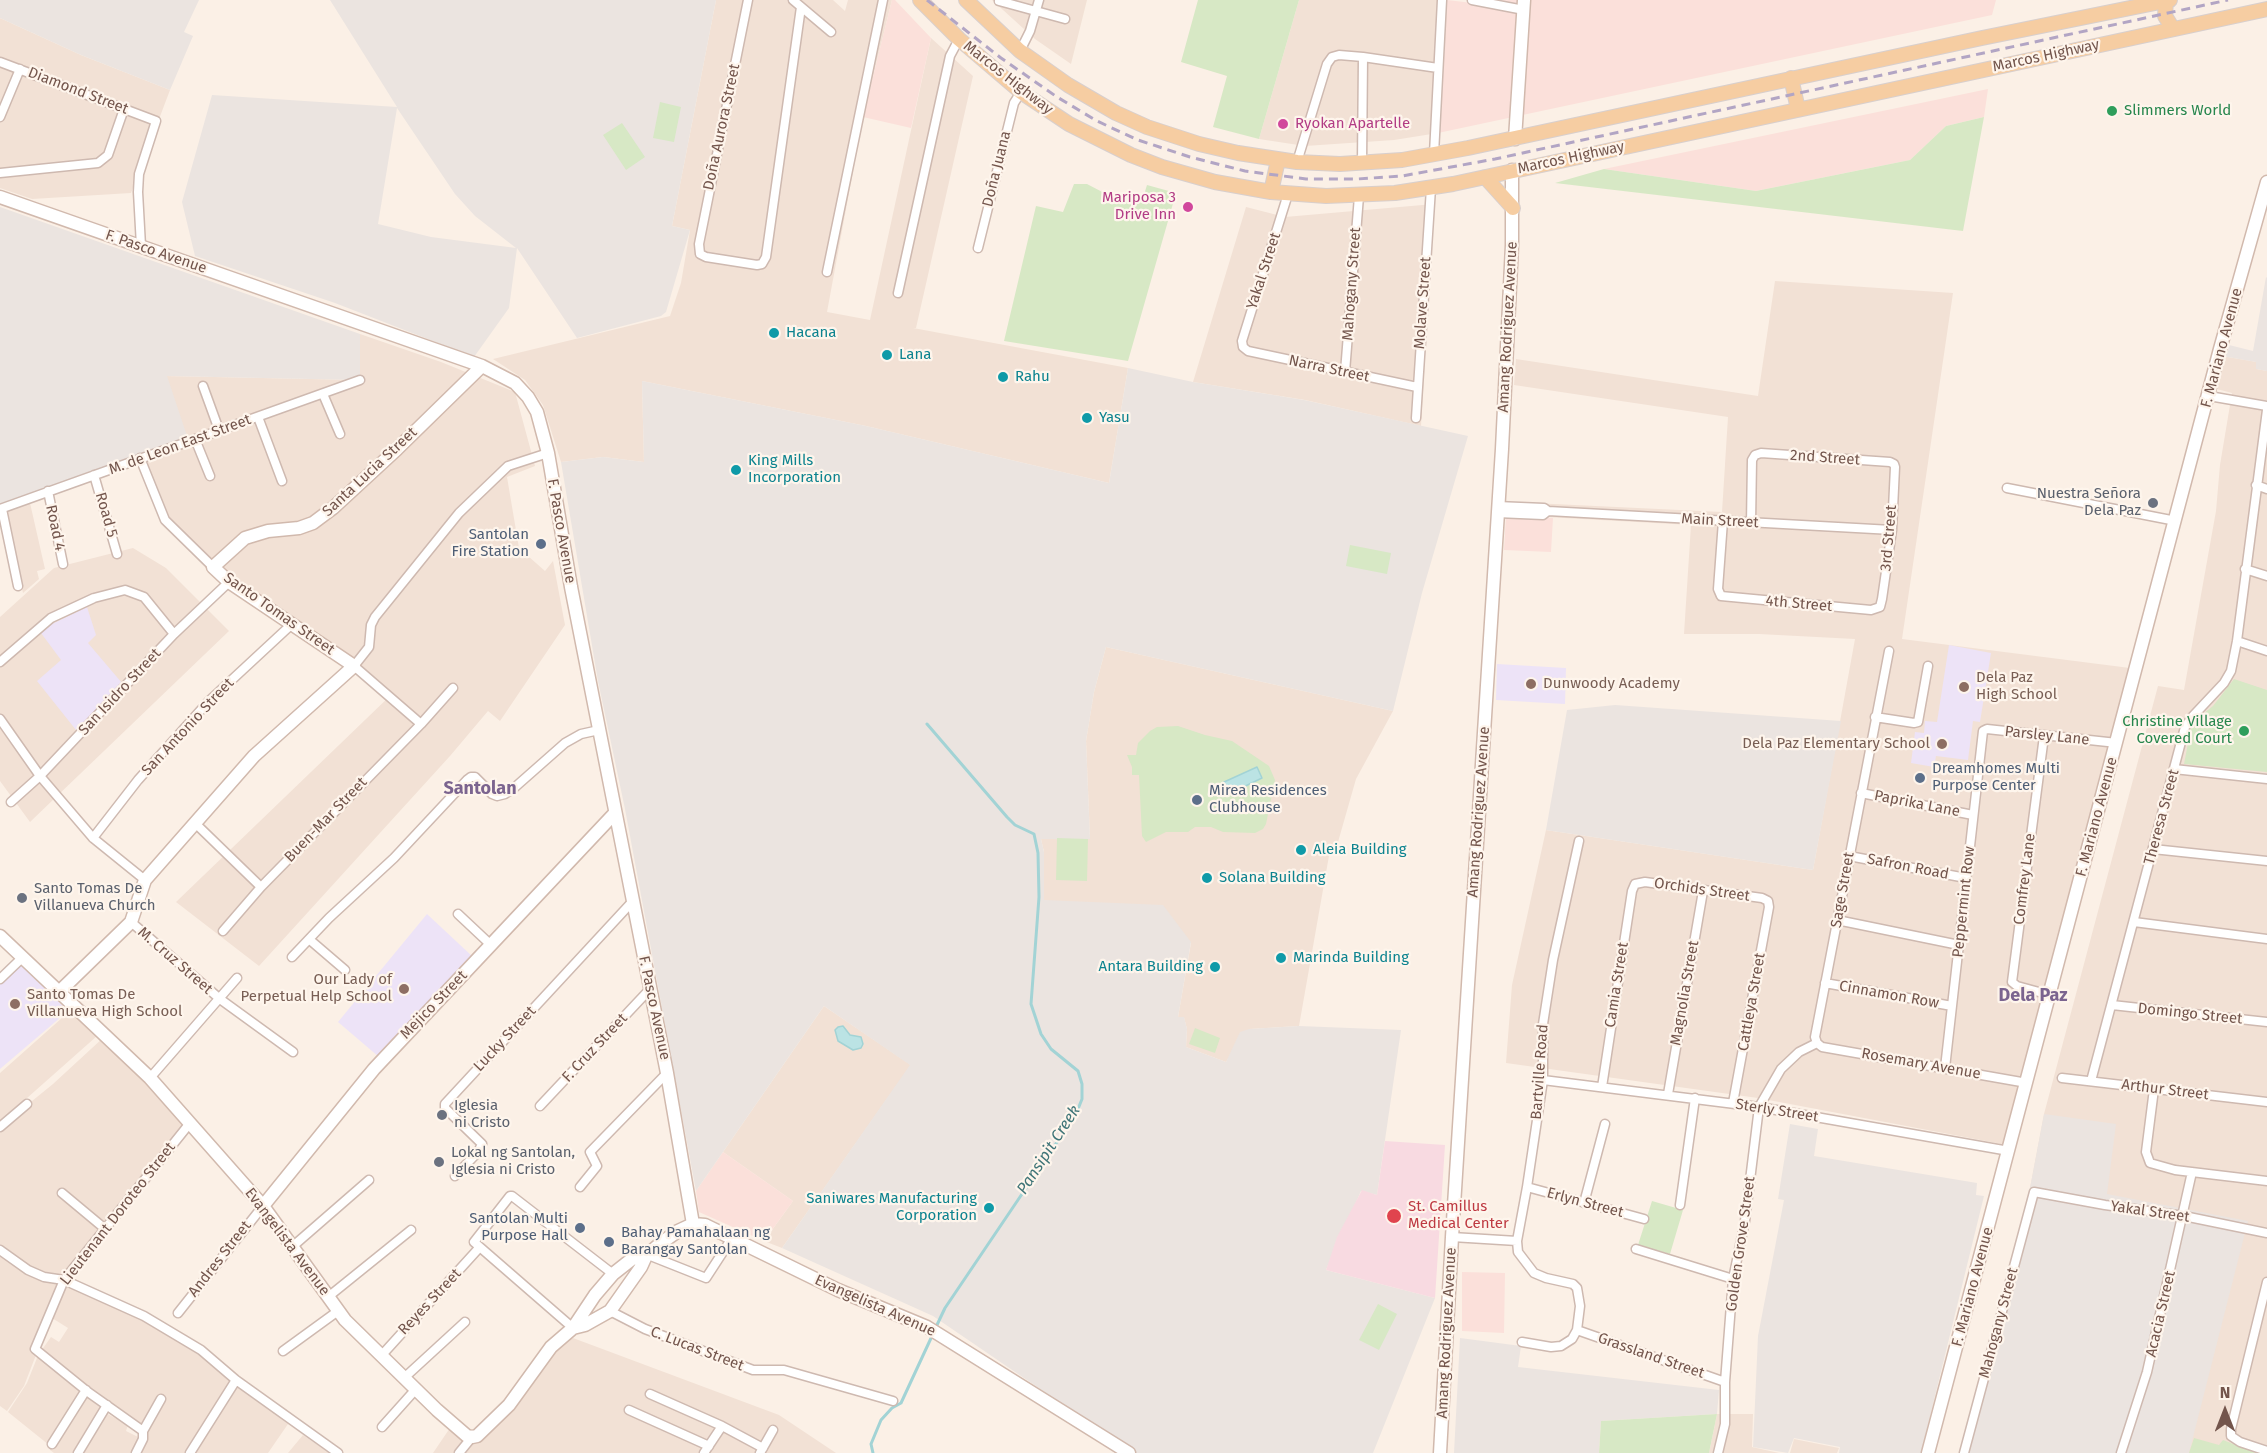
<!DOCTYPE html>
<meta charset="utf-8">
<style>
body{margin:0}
#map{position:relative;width:2267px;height:1453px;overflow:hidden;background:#fbf0e6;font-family:"Fira Sans",sans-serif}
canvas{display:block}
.north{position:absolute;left:2195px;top:1381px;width:60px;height:60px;-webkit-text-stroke:4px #fef5ec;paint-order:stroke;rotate:0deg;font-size:16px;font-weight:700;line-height:24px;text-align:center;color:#73554c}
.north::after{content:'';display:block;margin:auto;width:21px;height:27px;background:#73554c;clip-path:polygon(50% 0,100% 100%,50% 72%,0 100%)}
</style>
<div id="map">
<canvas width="2267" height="1453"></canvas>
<div class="north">N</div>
</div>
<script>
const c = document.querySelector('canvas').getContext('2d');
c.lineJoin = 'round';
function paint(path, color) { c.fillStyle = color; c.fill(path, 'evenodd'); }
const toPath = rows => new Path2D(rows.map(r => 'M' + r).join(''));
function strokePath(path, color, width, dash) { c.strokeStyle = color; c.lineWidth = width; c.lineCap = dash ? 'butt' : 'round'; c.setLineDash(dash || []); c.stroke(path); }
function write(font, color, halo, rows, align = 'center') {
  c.font = font + ' "Fira Sans",sans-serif'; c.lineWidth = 4.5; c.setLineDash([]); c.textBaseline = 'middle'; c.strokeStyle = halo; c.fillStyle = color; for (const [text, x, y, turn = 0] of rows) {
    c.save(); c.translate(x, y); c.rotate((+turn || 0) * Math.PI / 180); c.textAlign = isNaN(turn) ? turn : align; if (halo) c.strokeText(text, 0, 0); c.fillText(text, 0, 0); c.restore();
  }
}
const residential = toPath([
 [716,0,833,0,845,11,848,0,892,0,863,117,827,312,870,320,931,38,973,76,916,328,913,328,1128,368,1109,483,866,426,642,381,644,462,603,457,561,462,543,405,525,380,493,359,670,316,681,283,690,230,672,226],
 [992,0,1087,0,1071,64,1035,39],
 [1299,0,1447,0,1438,133,1394,140,1305,146,1259,139],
 [0,18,81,55,170,90,131,193,32,199,0,188],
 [1434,204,1421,426,1305,400,1193,382,1246,207,1285,217],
 [1775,281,1953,293,1902,639,2130,668,2101,773,2089,845,2007,1145,1758,1098,1506,1063,1512,985,1546,830,1813,870,1855,639,1759,634,1684,634,1691,525,1510,515,1511,502,1722,512,1728,417,1514,385,1516,359,1758,396],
 [360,334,441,362,515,392,535,466,507,477,519,548,545,571,553,561,565,625,500,721,488,711,450,756,259,966,176,902,393,693,233,580,165,516,144,461,166,376,359,380],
 [2222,356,2257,362,2257,369,2267,371,2267,1453,1959,1453,2030,1188,2044,1114,2158,686,2184,690,2216,511,2220,465,2232,393,2213,388],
 [30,503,45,569,37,571,39,579,23,593,5,512,13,507],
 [133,548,166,568,229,631,30,822,0,781,0,617,54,568],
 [1106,647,1393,711,1356,779,1336,849,1330,850,1299,1026,1250,1029,1226,1062,1186,1047,1187,1029,1184,1018,1178,1017,1191,943,1044,900,1044,852,1041,839,1090,839,1086,741,1094,692],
 [824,1006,911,1065,782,1248,764,1241,793,1201,723,1152],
 [71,1010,97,1036,0,1122,0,1073],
 [104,1037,188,1121,62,1277,43,1273,0,1253,0,1127,53,1084],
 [0,1255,44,1279,63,1285,24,1386,7,1411,0,1406],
 [66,1284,144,1320,198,1354,234,1381,188,1453,137,1453,144,1431,41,1351,51,1337,59,1342,68,1328,52,1318],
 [573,1338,779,1415,836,1453,433,1453,452,1425,471,1438,552,1348],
 [39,1353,85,1390,49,1445,8,1412,27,1383],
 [235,1383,288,1424,268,1453,192,1453],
 [86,1391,105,1405,79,1453,54,1453,50,1450],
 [104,1412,128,1425,126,1431,142,1439,135,1453,80,1453],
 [1717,1414,1753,1414,1752,1447,1779,1453,1709,1453],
 [303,1435,329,1453,288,1453],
 [1794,1439,1839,1448,1837,1453,1790,1453]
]);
const commercial = toPath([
 [892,0,895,0,931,38,911,128,863,117],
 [1447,0,1481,4,1482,0,1996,0,1992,15,1438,133],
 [1988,89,1984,117,1946,126,1910,160,1756,191,1604,169],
 [1506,516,1553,518,1551,552,1504,550],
 [723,1152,793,1201,764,1241,699,1212,696,1191],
 [1462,1272,1505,1273,1504,1333,1462,1331]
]);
const industrial = toPath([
 [0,0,199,0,184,32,193,36,170,90,81,55,0,18],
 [330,0,716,0,672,226,690,230,666,312,661,316,577,338,517,248,509,308,474,357,335,303,195,256,182,202,212,95,397,107],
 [397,108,455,194,475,216,516,248,431,237,378,224],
 [0,207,360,334,360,380,167,376,188,439,0,504],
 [2266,277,2267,278,2267,371,2256,369,2256,362,2222,356,2225,344,2253,351],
 [1128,368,1193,382,1304,400,1468,436,1422,593,1393,711,1106,647,1094,692,1086,741,1090,839,1041,839,1044,852,1044,900,1163,905,1191,942,1178,1017,1184,1017,1187,1029,1186,1047,1226,1062,1240,1032,1249,1029,1299,1026,1401,1030,1377,1195,1361,1191,1326,1270,1435,1298,1373,1453,1134,1453,933,1316,782,1248,910,1065,824,1006,696,1191,625,809,598,681,561,462,603,457,644,462,642,381,866,426,1109,483],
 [1615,705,1841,721,1813,870,1546,830,1567,710],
 [2044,1114,2116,1124,2107,1194,2248,1221,2189,1453,1959,1453,2030,1188],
 [1790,1124,1818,1129,1814,1156,1977,1183,1976,1195,1984,1196,1921,1453,1839,1453,1840,1447,1794,1438,1788,1453,1753,1447,1758,1336,1784,1200,1778,1199],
 [1460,1338,1521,1346,1518,1367,1719,1390,1717,1414,1601,1421,1599,1453,1454,1453]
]);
const education = toPath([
 [87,607,96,635,88,643,122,683,76,730,37,681,61,660,41,633,52,624],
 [1949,645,1991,653,1980,722,1973,721,1968,760,1936,756,1934,767,1911,763,1915,732,1924,733,1925,721,1937,722],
 [1497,664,1566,668,1565,704,1496,700],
 [427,914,473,957,379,1057,338,1022],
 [19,963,68,1011,0,1069,0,982]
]);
const medical = toPath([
 [1385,1141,1445,1145,1435,1298,1326,1270,1337,1237,1362,1190,1377,1195]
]);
const green = toPath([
 [1198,0,1299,0,1259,139,1213,127,1227,76,1181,62],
 [660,102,681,107,674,142,653,138],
 [1984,117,1963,231,1555,183,1604,169,1756,191,1910,160,1946,126],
 [622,123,645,157,626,170,603,135],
 [1074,184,1087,184,1110,196,1142,201,1147,185,1176,193,1128,361,1004,341,1036,206,1063,212],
 [1350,545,1391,553,1387,574,1346,566],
 [2234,679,2267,690,2267,772,2184,764,2192,723,2213,706],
 [1178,726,1205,735,1232,741,1269,766,1275,780,1266,824,1263,829,1255,833,1223,832,1211,827,1195,827,1188,832,1166,832,1146,842,1142,836,1139,775,1132,775,1132,767,1127,755,1136,755,1138,743,1150,731,1157,727],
 [1057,838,1088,839,1087,881,1056,880],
 [1195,1028,1220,1038,1215,1053,1189,1044],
 [1652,1201,1683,1210,1670,1254,1638,1245],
 [1378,1304,1397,1314,1379,1350,1359,1340],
 [1717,1414,1709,1453,1599,1453,1601,1421],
 [2194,1438,2219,1445,2223,1440,2256,1453,2189,1453]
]);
const water = toPath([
 [1257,767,1262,778,1229,794,1224,782,1257,767],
 [843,1026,850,1035,861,1037,863,1044,861,1048,853,1050,838,1041,835,1030,838,1027,843,1026]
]);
const stream = toPath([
 [927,724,1007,817,1015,825,1034,834,1038,853,1039,897,1031,1004,1041,1034,1051,1049,1078,1071,1082,1084,1082,1099,1076,1114,945,1308,936,1327],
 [873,1453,871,1444,881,1420,892,1408,901,1403,932,1336]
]);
const street = toPath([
 [748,0,699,244,700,254,706,257,757,265,762,264,766,257,801,7],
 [793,0,831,32],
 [1472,0,1524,10],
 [999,1,1065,19],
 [1020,51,1030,31,1039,0],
 [0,62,156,121,139,174,138,192,141,246],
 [0,117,20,69],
 [1434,154,1442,0],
 [1297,162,1327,64,1332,57,1339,55,1363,57,1438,68],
 [1362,163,1363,57],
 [0,173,98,163,108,155,124,109],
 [1288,194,1242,341,1243,347,1248,351,1417,387],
 [978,248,1014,103,1021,92],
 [827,272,883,0],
 [898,293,950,56,959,39],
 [1345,372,1359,196],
 [203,386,219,430],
 [323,394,340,434],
 [2209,396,2267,406],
 [258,417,282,481],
 [1416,418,1431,188],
 [195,439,210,476],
 [140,458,165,520,213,567],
 [94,475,117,554],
 [2256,485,2267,489],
 [2007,488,2176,521],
 [48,491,63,564],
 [1497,506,1544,508,1548,511,1892,530],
 [0,509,360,380],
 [2,509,18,586],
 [1497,513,1543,515,1548,511],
 [1723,521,1718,589,1721,596,1871,610,1880,607,1882,599,1892,530,1895,467,1894,464,1890,462,1761,453,1755,455,1752,460,1751,523],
 [2245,569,2267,576],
 [2237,641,2267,651],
 [0,662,51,618,94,598,125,590,144,597,174,634],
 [1875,717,1914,723,1918,722,1928,666],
 [0,719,40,776,93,838,145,880],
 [421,724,354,666,369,647,371,625,375,617,459,513,508,466,548,453],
 [2044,736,2012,982,2017,986,2050,995],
 [2174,769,2267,779],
 [1861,793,1973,815],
 [11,802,40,776,174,634,229,582],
 [196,824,261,887],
 [93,838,138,780,209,701,292,624],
 [2153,849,2267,861],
 [1849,856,1966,878],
 [458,914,491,945],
 [1837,920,1959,945],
 [131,922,220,999,293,1052],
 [2134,922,2267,939],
 [223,931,261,887,421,724,453,688],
 [310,940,345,970],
 [292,957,329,918,394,858,467,780,471,777,475,777,492,794,497,796,505,794,514,788,565,743,581,734,599,730],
 [0,979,23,957],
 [1825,983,1952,1006],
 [2112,1005,2267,1022],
 [1817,1043,1815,1037,1889,651],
 [1817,1043,1822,1047,2027,1083],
 [1945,1068,1983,731,1987,729,2117,743],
 [150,1078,237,978],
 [2062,1078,2267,1102],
 [1543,1080,1759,1107,2009,1151],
 [2091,1081,2185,727,2192,717,2224,683,2231,671,2237,641,2267,410],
 [1602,1087,1632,891,1635,884,1645,882,1762,898,1768,901,1769,907,1733,1103],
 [2154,1089,2146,1152,2150,1163,2175,1170,2267,1181],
 [1668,1094,1703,891],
 [540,1106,650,989],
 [0,1127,27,1104],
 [455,1176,478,1152,482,1144,445,1108,445,1104,632,902],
 [580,1187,597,1166,590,1152,667,1073],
 [1527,1187,1644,1219],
 [62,1193,104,1228],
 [1584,1203,1605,1124],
 [1680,1205,1695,1098],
 [1452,1237,1517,1241],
 [292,1247,369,1180],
 [1636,1249,1733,1279],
 [0,1250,28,1270,44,1277,64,1280,144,1316,201,1350,236,1380,338,1453],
 [648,1255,706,1278,732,1238],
 [2267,1282,2231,1429,2231,1436,2240,1442,2267,1451],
 [328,1297,411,1230],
 [610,1311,645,1329,753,1370,784,1370,893,1401],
 [178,1313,263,1206],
 [573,1328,474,1242,510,1196,512,1196,613,1274],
 [1577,1330,1725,1382],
 [1522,1342,1551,1347,1561,1346,1572,1339,1577,1330,1580,1306,1577,1288,1573,1284,1546,1278,1534,1273,1518,1252,1517,1241,1527,1187,1543,1080,1543,1024,1553,960,1579,841],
 [283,1351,338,1311],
 [381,1356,479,1248],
 [404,1378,465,1322],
 [650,1394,722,1426,763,1448],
 [629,1410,709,1446],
 [382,1427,416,1389],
 [143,1431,88,1392,35,1349,64,1280,190,1123],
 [52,1444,86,1390],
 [78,1453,107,1405],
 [136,1453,143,1439,143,1431,161,1399],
 [190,1453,236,1380],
 [459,1453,472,1437],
 [704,1453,722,1426],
 [760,1453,773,1430],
 [1718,1453,1725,1424,1725,1382,1733,1279,1745,1221,1759,1107,1781,1069,1799,1052,1817,1043],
 [1964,1453,2034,1192,2105,1205,2184,1216,2267,1233],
 [2121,1453,2147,1372,2192,1172]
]);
const secondary = toPath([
 [1515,139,1524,0],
 [0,197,482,366,515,383,528,397,537,412,548,453,571,587,667,1073,693,1224],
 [0,936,150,1078,263,1206,345,1320,437,1410,467,1436,472,1437,477,1436,509,1405,551,1347,573,1328,595,1295,613,1274,632,1259,646,1256],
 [60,991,131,922,145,880,254,756,354,666,229,582,213,567,245,538,268,531,299,528,313,523,333,508,397,449,482,366],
 [263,1206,374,1069,615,813],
 [573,1328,585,1325,610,1311,641,1267,646,1256,661,1243,678,1231,693,1224,705,1225,838,1290,927,1327,1129,1453],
 [1440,1453,1452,1237,1502,449,1512,245,1512,170],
 [1928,1453,2220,349,2267,182]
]);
const primary = toPath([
 [920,0,959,39,1021,92,1069,124,1131,155,1162,167,1215,182,1271,192,1326,196,1395,193,1453,184,2267,9],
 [966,0,1020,51,1068,85,1116,113,1147,127,1199,144,1238,153,1297,162,1340,164,1402,160,1468,148,1982,38,2170,0],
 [2166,1,2165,16,2173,29],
 [1791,78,1798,109],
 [1485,177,1513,208],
 [1271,192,1278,160]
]);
const rail = toPath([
 [927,0,1001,58,1057,97,1097,121,1138,140,1190,157,1245,171,1306,179,1357,179,1402,176,1495,159,2228,0]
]);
const markers = [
 [2112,111,6,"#2e9e5b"],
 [1283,124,6,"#d1479c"],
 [1188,207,6,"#d1479c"],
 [774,333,6,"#0f9aa8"],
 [887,355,6,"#0f9aa8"],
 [1003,377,6,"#0f9aa8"],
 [1087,418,6,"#0f9aa8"],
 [736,470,6,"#0f9aa8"],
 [2153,503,6,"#6b7280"],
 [541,544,6,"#5c6f8a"],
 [1531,684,6,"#8d6e63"],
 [1964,687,6,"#8d6e63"],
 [2244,731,6,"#2e9e5b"],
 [1942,744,6,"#8d6e63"],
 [1920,778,6,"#5c6f8a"],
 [1197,800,6,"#5c6f8a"],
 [1301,850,6,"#0f9aa8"],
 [1207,878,6,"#0f9aa8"],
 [22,898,6,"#6b7280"],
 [1281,958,6,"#0f9aa8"],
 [1215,967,6,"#0f9aa8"],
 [404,989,6,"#8d6e63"],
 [15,1004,6,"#8d6e63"],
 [442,1115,6,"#6b7280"],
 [439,1162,6,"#6b7280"],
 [989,1208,6,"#0f9aa8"],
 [1394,1216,8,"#e0444e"],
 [580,1228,6,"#5c6f8a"],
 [609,1242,6,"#5c6f8a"]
];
const streetNames = [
 ["Marcos Highway",2046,56,-12],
 ["Marcos Highway",1008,78,38],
 ["Diamond Street",78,91,21],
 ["Doña Aurora Street",722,127,-78],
 ["Marcos Highway",1571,158,-12],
 ["Doña Juana",997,169,-76],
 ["F. Pasco Avenue",156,252,19],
 ["Yakal Street",1264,271,-72],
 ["Mahogany Street",1352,284,-86],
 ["Molave Street",1423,303,-86],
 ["Amang Rodriguez Avenue",1508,327,-87],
 ["F. Mariano Avenue",2222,348,-75],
 ["Narra Street",1329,369,12],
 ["M. de Leon East Street",180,445,-20],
 ["2nd Street",1825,458,4],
 ["Santa Lucia Street",370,472,-43],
 ["Road 5",106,515,74],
 ["Main Street",1720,521,3],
 ["Road 4",55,528,78],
 ["F. Pasco Avenue",561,531,80],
 ["3rd Street",1889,538,-85],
 ["4th Street",1799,604,5],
 ["Santo Tomas Street",279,614,35],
 ["San Isidro Street",120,692,-47],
 ["San Antonio Street",188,727,-47],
 ["Parsley Lane",2047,736,6],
 ["Paprika Lane",1917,804,11],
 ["Amang Rodriguez Avenue",1479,812,-86],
 ["F. Mariano Avenue",2097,817,-75],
 ["Theresa Street",2162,817,-75],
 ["Buen-Mar Street",326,820,-46],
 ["Safron Road",1908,867,11],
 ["Comfrey Lane",2025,879,-83],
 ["Orchids Street",1702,890,8],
 ["Sage Street",1843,890,-80],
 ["Peppermint Row",1964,902,-84],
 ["M. Cruz Street",175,961,41],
 ["Camia Street",1617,985,-81],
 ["Magnolia Street",1685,993,-80],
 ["Cinnamon Row",1889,995,10],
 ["Cattleya Street",1752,1002,-80],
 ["Mejico Street",434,1005,-46],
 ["F. Pasco Avenue",654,1008,78],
 ["Domingo Street",2190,1014,6],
 ["Lucky Street",505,1039,-47],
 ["F. Cruz Street",595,1048,-47],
 ["Rosemary Avenue",1921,1064,10],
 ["Bartville Road",1540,1072,-86],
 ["Arthur Street",2165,1090,7],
 ["Sterly Street",1777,1111,9],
 ["Erlyn Street",1585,1203,15],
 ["Yakal Street",2150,1212,8],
 ["Lieutenant Doroteo Street",118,1214,-52],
 ["Evangelista Avenue",287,1242,53],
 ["Golden Grove Street",1741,1244,-82],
 ["Andres Street",220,1259,-52],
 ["F. Mariano Avenue",1973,1287,-75],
 ["Reyes Street",430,1302,-47],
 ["Evangelista Avenue",875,1306,24],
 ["Acacia Street",2161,1314,-77],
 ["Mahogany Street",1999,1323,-75],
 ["Amang Rodriguez Avenue",1447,1333,-87],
 ["C. Lucas Street",697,1349,21],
 ["Grassland Street",1651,1356,19]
];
const leisureNames = [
 ["Slimmers World",2124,111],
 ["Christine Village",2232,722,"right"],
 ["Covered Court",2232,739,"right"]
];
const hotelNames = [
 ["Ryokan Apartelle",1295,124],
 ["Mariposa 3",1176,198,"right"],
 ["Drive Inn",1176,215,"right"]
];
const cultureNames = [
 ["Hacana",786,333],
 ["Lana",899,355],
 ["Rahu",1015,377],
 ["Yasu",1099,418],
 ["King Mills",748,461],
 ["Incorporation",748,478],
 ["Aleia Building",1313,850],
 ["Solana Building",1219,878],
 ["Marinda Building",1293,958],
 ["Antara Building",1203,967,"right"],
 ["Saniwares Manufacturing",977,1199,"right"],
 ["Corporation",977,1216,"right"]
];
const worshipNames = [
 ["Nuestra Señora",2141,494,"right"],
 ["Dela Paz",2141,511,"right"],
 ["Santo Tomas De",34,889],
 ["Villanueva Church",34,906],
 ["Iglesia",454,1106],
 ["ni Cristo",454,1123],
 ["Lokal ng Santolan,",451,1153],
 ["Iglesia ni Cristo",451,1170]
];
const serviceNames = [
 ["Santolan",529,535,"right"],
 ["Fire Station",529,552,"right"],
 ["Dreamhomes Multi",1932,769],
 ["Purpose Center",1932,786],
 ["Mirea Residences",1209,791],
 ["Clubhouse",1209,808],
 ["Santolan Multi",568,1219,"right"],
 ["Purpose Hall",568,1236,"right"],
 ["Bahay Pamahalaan ng",621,1233],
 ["Barangay Santolan",621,1250]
];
const educationNames = [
 ["Dela Paz",1976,678],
 ["High School",1976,695],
 ["Dunwoody Academy",1543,684],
 ["Dela Paz Elementary School",1930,744,"right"],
 ["Our Lady of",392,980,"right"],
 ["Perpetual Help School",392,997,"right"],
 ["Santo Tomas De",27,995],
 ["Villanueva High School",27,1012]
];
const healthNames = [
 ["St. Camillus",1408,1207],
 ["Medical Center",1408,1224]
];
const waterNames = [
 ["Pansipit Creek",1049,1150,-57]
];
const quarterNames = [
 ["Santolan",480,789],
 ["Dela Paz",2033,996]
];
paint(residential, '#f2e1d5');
paint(commercial, '#fbe0da');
paint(industrial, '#ebe4e0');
paint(education, '#ede3f7');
paint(medical, '#f8dae1');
paint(green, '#d7e8c5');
paint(water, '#bbe3e4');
strokePath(water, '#a2d3d5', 1.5);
strokePath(stream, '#a2d3d5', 3);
strokePath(street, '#ceb9b0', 11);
strokePath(secondary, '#d1b9ad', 15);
strokePath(primary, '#d8cfcd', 16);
strokePath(street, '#fff', 8);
strokePath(secondary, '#fff', 12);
strokePath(primary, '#f6cda2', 14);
strokePath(rail, '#b2a5c4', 3, [9, 6]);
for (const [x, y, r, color] of markers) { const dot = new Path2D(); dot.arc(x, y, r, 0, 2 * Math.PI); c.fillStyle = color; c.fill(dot); strokePath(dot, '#fef5ec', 2); }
write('15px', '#73554c', '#fef5ec', streetNames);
write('15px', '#27864d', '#fef5ec', leisureNames, 'left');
write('15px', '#b23c85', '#fef5ec', hotelNames, 'left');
write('15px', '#0d838f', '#fef5ec', cultureNames, 'left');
write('15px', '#5b616d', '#fef5ec', worshipNames, 'left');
write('15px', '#4e5e75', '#fef5ec', serviceNames, 'left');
write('15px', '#785e54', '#fef5ec', educationNames, 'left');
write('15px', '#be3a42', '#fef5ec', healthNames, 'left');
write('italic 16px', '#407578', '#fef5ec', waterNames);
write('bold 18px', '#7b648f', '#fef5ec', quarterNames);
</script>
